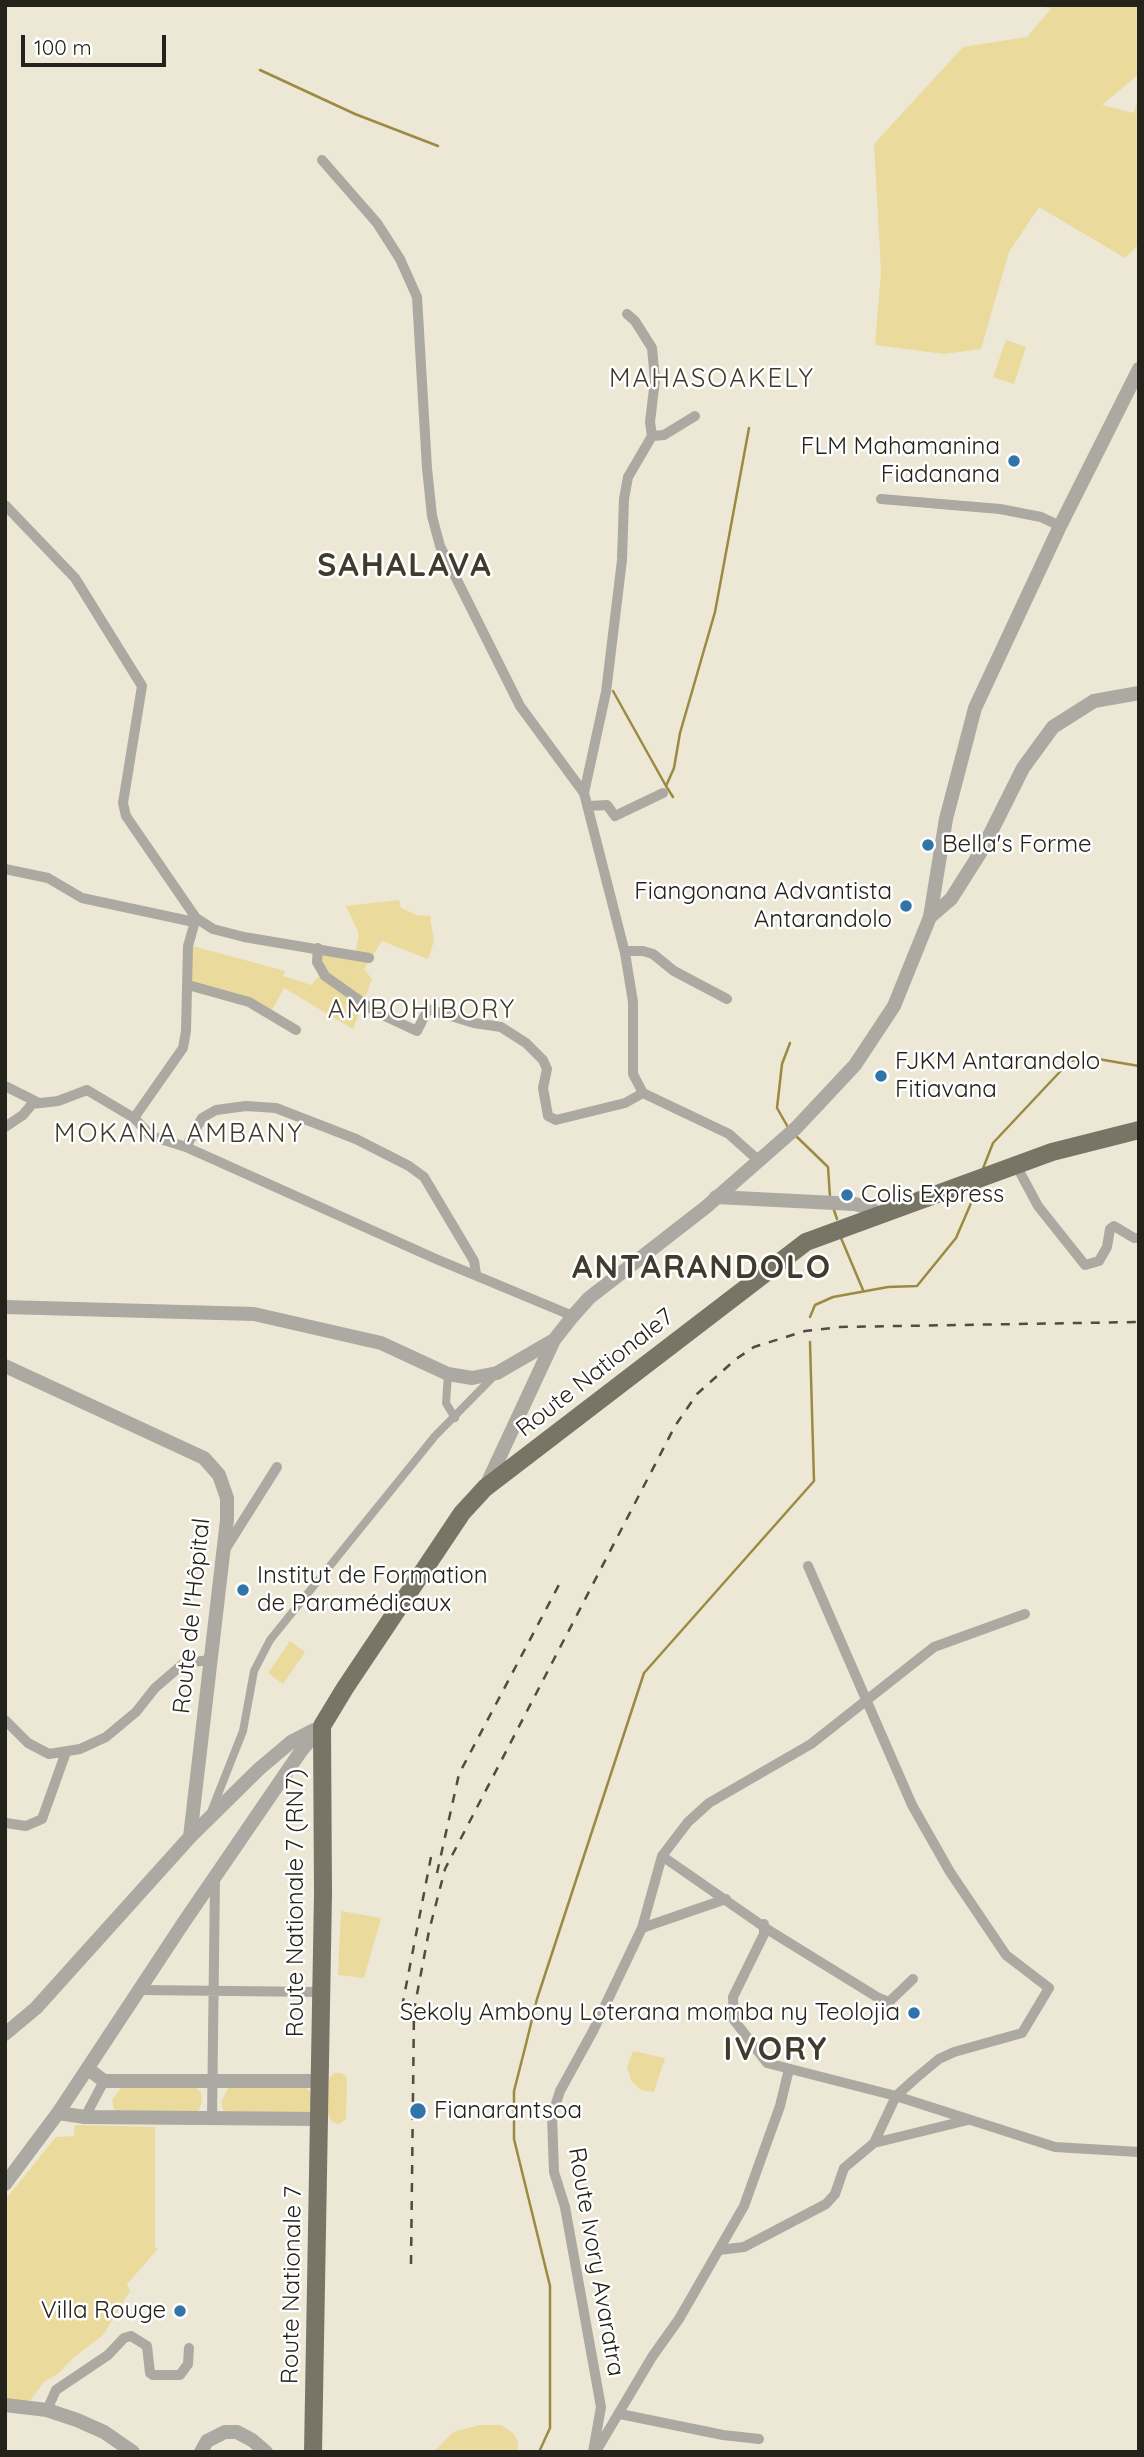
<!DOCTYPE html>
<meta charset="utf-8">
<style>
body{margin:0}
#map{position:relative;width:1144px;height:2457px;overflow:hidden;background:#ece8d5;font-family:Quicksand,sans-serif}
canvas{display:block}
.frame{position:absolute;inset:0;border:7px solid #23221b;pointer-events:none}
.scale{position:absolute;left:21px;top:35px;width:145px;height:32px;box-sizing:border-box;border:4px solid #23221b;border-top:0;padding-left:9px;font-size:21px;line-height:24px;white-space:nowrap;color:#23221b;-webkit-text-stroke:5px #fff;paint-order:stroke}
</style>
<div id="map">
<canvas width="1144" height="2457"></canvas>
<div class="frame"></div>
<div class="scale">100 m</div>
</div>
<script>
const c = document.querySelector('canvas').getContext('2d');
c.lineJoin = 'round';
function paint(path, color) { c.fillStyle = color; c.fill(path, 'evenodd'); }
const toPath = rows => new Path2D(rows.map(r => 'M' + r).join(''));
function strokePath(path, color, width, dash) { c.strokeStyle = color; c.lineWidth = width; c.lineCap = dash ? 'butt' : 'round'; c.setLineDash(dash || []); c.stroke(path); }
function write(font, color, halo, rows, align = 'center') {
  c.font = font + ' Quicksand,sans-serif'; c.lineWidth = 5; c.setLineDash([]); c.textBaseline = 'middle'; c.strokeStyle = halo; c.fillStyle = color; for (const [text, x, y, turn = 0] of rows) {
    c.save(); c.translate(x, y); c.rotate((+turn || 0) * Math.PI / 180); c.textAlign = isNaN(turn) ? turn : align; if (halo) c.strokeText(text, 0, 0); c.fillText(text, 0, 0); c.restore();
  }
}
const green = toPath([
 [1039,5,1139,5,1139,74,1102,105,1134,113,1139,93,1139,244,1125,258,1039,207,1009,252,981,349,944,354,875,345,881,272,874,144,963,47,1027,37,1051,9],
 [1006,340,1026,347,1014,384,993,377],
 [399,900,401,908,417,915,430,916,434,941,428,959,382,941,364,969,372,979,353,1029,284,988,271,1012,190,984,189,945,285,971,283,976,311,985,322,973,307,947,355,954,359,934,346,906],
 [290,1641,305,1652,283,1684,268,1673],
 [341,1911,381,1918,364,1978,338,1975],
 [633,2051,665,2058,654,2092,641,2090,632,2082,627,2067],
 [334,2073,342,2073,347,2078,346,2119,339,2124,332,2122,328,2115,329,2079],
 [194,2086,201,2092,202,2101,199,2110,192,2115,121,2115,114,2109,112,2100,122,2087],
 [229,2087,306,2087,312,2093,312,2111,304,2116,230,2114,223,2110,221,2102],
 [75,2125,155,2127,155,2247,158,2249,127,2284,130,2291,103,2335,73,2358,59,2373,44,2382,29,2402,5,2398,5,2200,56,2137,74,2136],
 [480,2425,501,2425,513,2433,518,2442,517,2452,434,2452,453,2432]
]);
const stream = toPath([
 [260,70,355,114,438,146],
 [613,691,666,786],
 [673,797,666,786,674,768,680,733,715,612,749,428],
 [789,1129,777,1108,782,1064,790,1043],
 [796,1136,828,1167,830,1197],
 [982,1171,993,1143,1070,1061,1092,1058,1139,1066],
 [833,1207,837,1219],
 [841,1238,863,1290],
 [810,1317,815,1305,833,1297,888,1287,917,1286,956,1238,978,1187],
 [539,2452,550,2428,550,2286,514,2139,514,2091,526,2044,537,1999,644,1673,814,1481,810,1342]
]);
const pedestrian = toPath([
 [448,1374,446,1403,455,1418],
 [211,1812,243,1731,254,1671,270,1640,435,1436,496,1374]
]);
const minor = toPath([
 [322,160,377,223,400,259,417,297,427,468,432,516,440,546,520,706,584,793,625,953,633,1002,633,1074,643,1093,729,1134,758,1160],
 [652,436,664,435,695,416],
 [881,499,1000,509,1041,517,1060,526],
 [5,505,75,578,142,686,123,803,126,816,196,918,188,946,186,1031,183,1048,134,1118],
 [584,793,606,692,622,560,624,499,628,477,652,436,650,422,655,380,652,348,635,321,627,314],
 [589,806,607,805,615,816,663,793],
 [5,869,48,878,82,898,194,922],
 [196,918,213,929,244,937,369,958],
 [318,948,317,962,325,976,376,1012,417,1031,428,1009,474,1023,501,1027,526,1043,543,1060,547,1069,543,1088,548,1116,556,1120,625,1103,643,1093],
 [625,951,643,951,653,954,674,971,727,999],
 [188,985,249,1002,296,1030],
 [5,1086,39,1103],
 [5,1127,23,1115,32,1104,58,1101,87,1090,134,1118,151,1136,186,1147,436,1259,573,1316],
 [186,1147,202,1118,216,1110,246,1106,276,1108,356,1139,409,1166,424,1177,474,1261,476,1274],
 [1016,1165,1038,1206,1085,1265,1099,1261,1107,1247,1110,1229,1114,1226,1134,1238,1139,1238],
 [226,1548,277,1467],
 [808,1566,912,1805,950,1872,1006,1955,1049,1988,1022,2033,954,2052,939,2059,916,2078,896,2096,874,2143],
 [5,1720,28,1743,49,1754,80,1749,106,1737,136,1712,155,1688,184,1663,210,1660],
 [6,1823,26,1826,42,1819,66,1752],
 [662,1856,770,1931,877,1997,889,2002,913,1979],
 [764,1924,764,1934,733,1997,734,2020,767,2063,896,2096,1055,2147,1139,2152],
 [642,1928,726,1899],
 [140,1990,321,1992],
 [85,2117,104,2081],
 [212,2118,215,1879],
 [719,2250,744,2247,826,2204,835,2194,844,2168,874,2143,968,2120],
 [47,2410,56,2390,108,2355,124,2338,131,2336,147,2346,150,2373,153,2375,180,2375,188,2364,189,2348],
 [620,2414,723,2435,759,2439],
 [598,2448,652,2357,679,2319,744,2206,780,2106,789,2069],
 [593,2452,601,2407,565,2207,554,2172,552,2116,560,2091,593,2031,642,1928,662,1856,688,1822,709,1803,811,1744,934,1647,1025,1614]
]);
const tertiary = toPath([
 [930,917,951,899,982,850,1023,768,1053,727,1094,701,1139,693],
 [716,1197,855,1204,870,1208,879,1215],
 [5,1307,254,1314,381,1343,448,1374,472,1378,497,1373,554,1340],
 [5,1366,204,1458,219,1475,227,1498,227,1520,190,1837],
 [486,1486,554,1340,573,1316,589,1298,706,1207,796,1128,855,1065,894,1006,930,917,946,819,975,708,1060,526,1139,369],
 [5,2034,36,2008,190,1837,259,1769,291,1742,314,1730],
 [88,2069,104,2081,319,2081],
 [58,2113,85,2117,319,2119],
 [5,2184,58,2113,184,1922,301,1751,322,1726],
 [5,2405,47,2410,77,2420,104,2432,133,2452],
 [201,2452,207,2441,225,2432,237,2432,252,2440,266,2452]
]);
const primary = toPath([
 [313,2452,323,1894,322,1726,345,1688,462,1513,485,1488,806,1242,1052,1152,1139,1130]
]);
const rail = toPath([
 [437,1873,459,1774,562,1579],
 [402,2007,431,1857],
 [411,2264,414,2010,429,1931,445,1869,675,1426,697,1394,736,1359,754,1347,805,1331,840,1327,1139,1322]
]);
const markers = [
 [1014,461,7,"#3074aa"],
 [928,845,7,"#3074aa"],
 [906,906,7,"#3074aa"],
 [881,1076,7,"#3074aa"],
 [847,1195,7,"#3074aa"],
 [243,1590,7,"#3074aa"],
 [914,2013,7,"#3074aa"],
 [418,2111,9,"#3074aa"],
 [180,2311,7,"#3074aa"]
];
const poiNames = [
 ["FLM Mahamanina",1000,447,"right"],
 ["Fiadanana",1000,475,"right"],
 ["Bella's Forme",942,845],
 ["Fiangonana Advantista",892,892,"right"],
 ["Antarandolo",892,920,"right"],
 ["FJKM Antarandolo",895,1062],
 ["Fitiavana",895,1090],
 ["Colis Express",861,1195],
 ["Institut de Formation",257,1576],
 ["de Paramédicaux",257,1604],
 ["Sekoly Ambony Loterana momba ny Teolojia",900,2013,"right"],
 ["Fianarantsoa",434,2111],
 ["Villa Rouge",166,2311,"right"]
];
const streetNames = [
 ["Route Nationale7",595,1373,-38],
 ["Route de l'Hôpital",192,1616,-84],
 ["Route Nationale 7 (RN7)",296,1903,-90],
 ["Route Ivory Avaratra",596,2262,80],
 ["Route Nationale 7",292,2285,-89]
];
const neighbourhoodNames = [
 ["MAHASOAKELY",712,379],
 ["AMBOHIBORY",422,1010],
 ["MOKANA AMBANY",179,1134]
];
const districtNames = [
 ["SAHALAVA",405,566],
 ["ANTARANDOLO",702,1268],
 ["IVORY",776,2050]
];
paint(green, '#eada9b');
strokePath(stream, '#9c8a42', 2.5);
strokePath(pedestrian, '#aba9a1', 8);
strokePath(minor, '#aba9a1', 10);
strokePath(tertiary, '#aba9a1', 14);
strokePath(primary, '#787567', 18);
strokePath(rail, '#4e4c43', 2.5, [9, 9]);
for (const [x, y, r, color] of markers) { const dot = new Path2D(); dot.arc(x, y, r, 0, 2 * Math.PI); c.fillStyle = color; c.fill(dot); strokePath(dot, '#fff', 2.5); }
write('24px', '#23221b', '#fff', poiNames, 'left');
write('24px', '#23221b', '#fff', streetNames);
c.letterSpacing = '2px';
write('26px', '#3f3b2d', '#fff', neighbourhoodNames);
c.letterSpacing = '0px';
c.letterSpacing = '2px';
write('bold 32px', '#3f3b2d', '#fff', districtNames);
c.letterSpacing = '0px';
</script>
